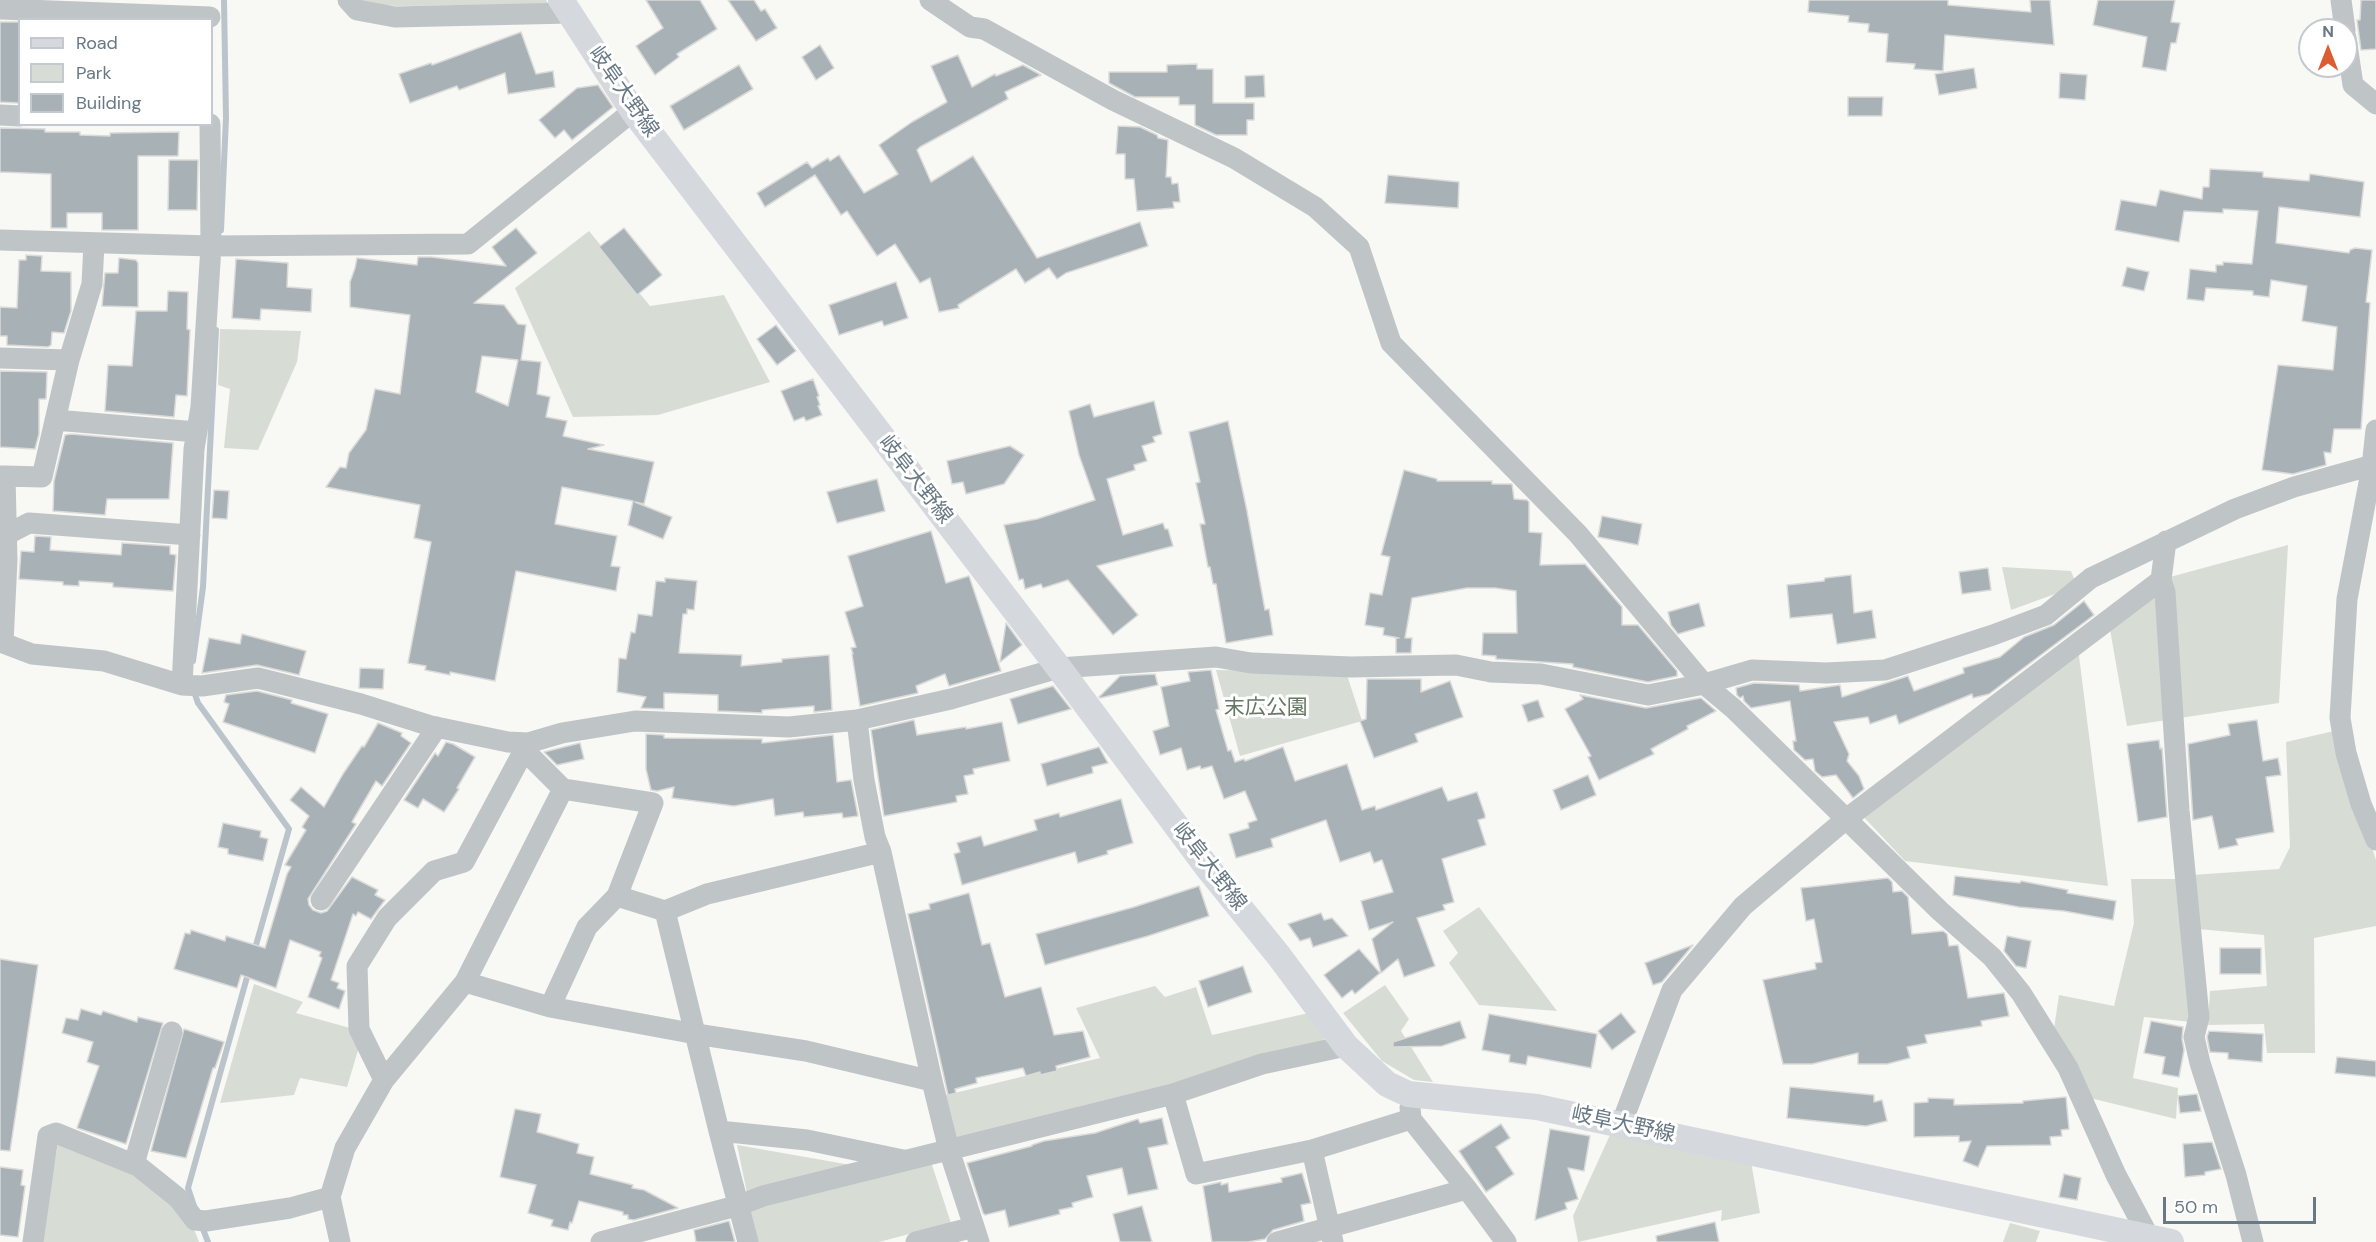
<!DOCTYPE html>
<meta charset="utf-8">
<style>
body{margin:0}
#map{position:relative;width:2376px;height:1242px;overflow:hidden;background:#f8f8f5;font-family:"DM Sans",sans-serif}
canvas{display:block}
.legend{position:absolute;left:18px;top:18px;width:195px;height:108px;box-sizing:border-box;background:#fff;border:2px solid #c3c9ce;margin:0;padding:8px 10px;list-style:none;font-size:18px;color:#687885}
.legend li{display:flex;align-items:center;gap:12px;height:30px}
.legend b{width:30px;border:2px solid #c3c9ce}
.north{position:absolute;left:2298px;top:18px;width:60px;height:60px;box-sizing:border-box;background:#fff;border:2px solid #c3c9ce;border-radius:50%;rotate:0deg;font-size:16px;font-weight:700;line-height:24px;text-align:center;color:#687885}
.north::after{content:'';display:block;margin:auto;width:21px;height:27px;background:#dc5d32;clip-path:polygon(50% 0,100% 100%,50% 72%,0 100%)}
.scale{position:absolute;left:2163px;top:1197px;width:153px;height:27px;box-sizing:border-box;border:3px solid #687885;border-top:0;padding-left:8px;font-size:18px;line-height:21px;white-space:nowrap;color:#687885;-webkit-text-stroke:4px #fff;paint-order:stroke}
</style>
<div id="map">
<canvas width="2376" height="1242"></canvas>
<ul class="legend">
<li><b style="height:8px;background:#d5d9dd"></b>Road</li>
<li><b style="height:16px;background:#d7ddd5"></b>Park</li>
<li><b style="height:16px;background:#a8b1b6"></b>Building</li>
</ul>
<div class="north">N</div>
<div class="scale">50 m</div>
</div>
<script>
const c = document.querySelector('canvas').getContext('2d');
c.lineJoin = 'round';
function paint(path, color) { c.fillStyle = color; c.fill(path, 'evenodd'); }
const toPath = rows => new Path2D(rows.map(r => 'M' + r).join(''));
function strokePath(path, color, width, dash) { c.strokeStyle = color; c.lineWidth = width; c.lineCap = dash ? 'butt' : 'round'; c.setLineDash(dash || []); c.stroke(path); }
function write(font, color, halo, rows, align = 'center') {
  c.font = font + ' "DM Sans","Noto Sans JP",sans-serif'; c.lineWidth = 6; c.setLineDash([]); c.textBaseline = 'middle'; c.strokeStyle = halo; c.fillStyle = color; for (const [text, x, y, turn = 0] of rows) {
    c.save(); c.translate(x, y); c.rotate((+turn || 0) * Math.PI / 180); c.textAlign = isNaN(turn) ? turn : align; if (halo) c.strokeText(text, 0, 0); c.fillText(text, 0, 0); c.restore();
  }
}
const green = toPath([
 [360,0,546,0,549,5,396,6,362,3],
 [589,231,650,306,724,295,770,382,658,415,573,417,515,288],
 [220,329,301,331,297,362,258,450,224,448,230,389,218,385],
 [2288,545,2279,703,2127,726,2109,624,2170,577],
 [2002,567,2071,571,2077,586,2011,610],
 [2078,648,2108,886,1905,861,1858,811],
 [1216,670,1346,672,1362,721,1240,756],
 [2334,731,2376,860,2376,926,2314,938,2315,1053,2267,1053,2264,1024,2208,1025,2210,991,2267,986,2264,935,2198,929,2192,875,2279,869,2290,847,2286,742],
 [2131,879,2180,879,2191,1022,2144,1017,2133,1078,2178,1088,2176,1119,2086,1097,2053,1035,2059,995,2114,1006,2134,923],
 [1479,907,1557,1011,1479,1005,1449,963,1458,953,1443,931],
 [254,984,303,1002,296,1013,350,1028,359,1047,347,1087,300,1078,294,1095,220,1103],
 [1385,985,1409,1019,1401,1031,1433,1082,1414,1080,1382,1061,1343,1013],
 [1155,986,1165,997,1196,987,1212,1035,1313,1012,1326,1035,1322,1045,953,1143,942,1096,1100,1058,1076,1008],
 [1610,1135,1751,1162,1760,1213,1721,1221,1722,1210,1578,1242,1573,1216],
 [58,1142,142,1179,192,1224,199,1242,41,1242],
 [737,1145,851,1165,748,1198],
 [931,1162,951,1223,879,1242,755,1242,748,1210],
 [2010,1223,2040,1231,2036,1242,2003,1242]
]);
const stream = toPath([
 [221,230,226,118,224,0],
 [193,661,203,587,216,330],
 [193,689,198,703,289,829,254,952],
 [194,1206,188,1188,249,970],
 [201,1224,208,1242]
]);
const building = toPath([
 [646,0,700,0,717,29,677,54,679,57,655,75,636,46,663,28,646,0],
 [728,0,754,0,761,11,765,9,777,28,756,41,728,0],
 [1809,0,1948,0,1948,5,2031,12,2030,0,2050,0,2054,45,1945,35,1943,71,1914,69,1915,64,1886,62,1888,34,1868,32,1869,24,1848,22,1849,16,1808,12,1809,0],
 [2098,0,2175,0,2171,22,2180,23,2176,43,2171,43,2166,71,2142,67,2147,37,2093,25,2098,0],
 [2361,0,2376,0,2376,49,2361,50,2357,20,2360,20,2361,0],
 [0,22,20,22,19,103,0,102,0,22],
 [521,32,536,74,553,71,555,87,508,94,505,73,459,90,457,86,410,103,399,74,431,63,432,65,521,32],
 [820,45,834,68,816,80,802,57,820,45],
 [958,55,972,87,995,74,996,76,1023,65,1041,75,1005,92,1008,99,920,147,917,150,931,182,973,156,1037,258,1140,222,1148,246,1066,273,1057,279,1049,268,1025,283,1016,269,958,305,959,308,939,312,930,278,920,283,895,244,877,256,847,211,841,215,815,175,765,207,757,193,807,162,812,168,828,158,830,161,839,155,864,193,898,174,879,145,912,122,947,102,931,66,958,55],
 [1197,64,1197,69,1213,69,1213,103,1254,103,1254,120,1247,120,1247,135,1216,135,1195,125,1195,105,1179,105,1179,97,1135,97,1109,83,1109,72,1167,72,1167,65,1197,64],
 [739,65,753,89,684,130,670,106,739,65],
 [1974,68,1977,88,1939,95,1935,74,1974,68],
 [2060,73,2087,75,2085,100,2059,98,2060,73],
 [1264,75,1265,97,1245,98,1245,76,1264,75],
 [598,85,613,107,572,140,564,130,555,138,539,120,577,88,598,85],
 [1848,97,1883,97,1882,116,1848,116,1848,97],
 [1118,126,1140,127,1157,135,1158,138,1168,140,1166,177,1171,177,1172,184,1178,183,1180,202,1173,202,1174,208,1137,211,1134,179,1125,179,1125,154,1116,154,1118,126],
 [0,128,45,129,45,132,80,132,80,135,110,136,110,133,179,132,178,156,138,156,138,230,102,230,102,213,67,213,67,228,51,228,51,174,0,172,0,128],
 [169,160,198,160,197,210,168,210,169,160],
 [2210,169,2263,172,2263,177,2309,181,2310,174,2364,182,2360,217,2279,207,2276,243,2349,253,2350,250,2355,248,2372,250,2366,302,2370,303,2361,429,2334,429,2331,453,2324,452,2326,465,2293,474,2262,470,2278,365,2333,370,2337,327,2302,321,2307,286,2271,280,2269,297,2253,295,2253,291,2206,288,2204,301,2187,299,2190,269,2216,272,2216,265,2223,265,2223,262,2252,264,2258,211,2223,209,2223,213,2184,211,2179,242,2115,230,2121,200,2156,206,2160,190,2202,199,2203,187,2209,187,2210,169],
 [1388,175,1459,182,1458,208,1385,203,1388,175],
 [516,228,537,253,474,303,504,305,518,324,526,325,521,360,541,362,537,394,550,397,546,417,567,421,563,436,604,445,588,449,654,462,644,504,635,502,672,517,663,539,628,525,633,501,562,487,555,524,617,536,611,566,620,567,616,591,516,571,495,681,450,672,450,675,425,670,426,666,408,663,431,542,414,538,420,505,326,487,340,467,346,468,349,453,366,430,375,389,400,394,410,315,350,307,350,282,355,268,357,258,417,265,418,257,431,257,506,266,492,247,516,228],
 [482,356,518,360,508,406,476,392,482,356],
 [624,228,662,275,637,295,599,247,624,228],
 [26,255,42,256,41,271,71,272,71,311,64,333,52,332,51,345,48,347,7,345,7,336,0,336,0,307,17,308,19,260,26,260,26,255],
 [119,258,136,260,138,263,138,307,102,306,105,273,118,273,119,258],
 [236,259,288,263,287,287,312,289,311,312,261,309,260,320,232,318,236,259],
 [2127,267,2149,272,2144,291,2122,286,2127,267],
 [896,282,908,318,884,326,882,321,839,335,829,305,896,282],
 [168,291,188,292,187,329,190,330,187,396,176,395,174,417,105,411,108,365,132,366,136,311,167,311,168,291],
 [776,325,796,351,777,365,757,339,776,325],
 [0,371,47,372,46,399,39,399,39,434,35,449,0,447,0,371],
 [813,379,819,396,817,397,820,405,818,406,822,415,806,421,804,417,794,421,781,391,813,379],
 [1154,401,1162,434,1153,437,1155,442,1142,446,1147,461,1134,465,1135,470,1107,479,1123,535,1163,523,1165,529,1168,529,1173,546,1097,566,1138,615,1113,635,1068,580,1043,588,1041,584,1025,589,1023,579,1019,580,1004,525,1037,519,1095,500,1079,455,1069,411,1090,404,1094,417,1154,401],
 [1228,421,1247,511,1265,610,1269,609,1273,635,1226,643,1216,584,1213,584,1210,567,1208,567,1200,524,1205,524,1196,483,1200,482,1189,432,1228,421],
 [71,434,173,443,169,499,107,499,105,515,53,511,54,481,65,435,71,434],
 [1010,446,1024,455,1004,484,966,494,963,482,952,484,947,461,1010,446],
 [1404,470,1437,479,1437,481,1492,481,1492,484,1512,484,1514,499,1527,500,1529,502,1529,532,1542,533,1540,565,1585,564,1622,607,1622,625,1638,625,1677,671,1677,676,1648,682,1573,667,1573,664,1496,659,1496,656,1482,655,1483,633,1517,633,1516,591,1495,588,1467,588,1412,598,1405,638,1412,638,1411,653,1396,653,1396,638,1399,638,1383,635,1384,628,1365,625,1370,593,1382,595,1390,557,1381,555,1404,470],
 [877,479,885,511,837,523,827,492,877,479],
 [214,490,229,491,227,519,212,518,214,490],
 [1602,516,1642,524,1638,545,1598,537,1602,516],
 [931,531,946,583,969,576,1001,671,949,686,945,674,916,686,918,693,860,706,852,654,853,654,851,648,856,647,845,612,863,606,848,556,931,531],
 [35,536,51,537,50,550,121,555,122,543,170,546,170,554,176,555,173,591,113,587,113,583,79,581,79,586,63,585,63,582,19,579,21,551,34,552,35,536],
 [1988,568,1991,590,1962,594,1959,572,1988,568],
 [1851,575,1854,613,1872,610,1876,638,1837,644,1832,614,1790,618,1787,585,1824,581,1825,578,1851,575],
 [665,578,697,581,694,610,687,609,687,614,683,614,679,653,742,655,741,666,782,662,782,659,829,655,832,710,814,712,814,706,762,710,762,713,718,711,718,695,664,693,664,709,641,708,646,697,617,692,619,658,626,659,631,632,635,633,638,614,652,616,656,581,665,582,665,578],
 [2084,601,2094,615,1989,694,1973,698,1972,694,1899,724,1896,715,1870,724,1868,717,1834,722,1849,754,1847,761,1859,776,1864,789,1853,798,1836,775,1822,777,1815,771,1813,759,1805,760,1794,750,1793,741,1796,741,1790,701,1751,708,1744,701,1743,696,1740,698,1737,695,1736,688,1754,683,1799,685,1800,691,1840,685,1842,697,1908,676,1914,691,1964,673,1963,668,2000,657,2024,637,2054,625,2084,601],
 [1699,603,1705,626,1678,634,1671,625,1668,612,1699,603],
 [1006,623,1022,645,1000,662,1006,623],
 [242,634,306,651,299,675,257,665,202,673,209,638,240,644,242,634],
 [360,668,384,669,383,689,359,688,360,668],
 [1211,670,1219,709,1216,710,1228,751,1231,750,1235,762,1244,759,1245,761,1283,747,1295,781,1347,764,1362,810,1375,806,1376,810,1442,787,1448,801,1477,792,1485,815,1485,818,1478,820,1486,845,1442,859,1454,902,1443,905,1445,910,1417,918,1435,966,1404,977,1398,959,1381,973,1372,939,1393,922,1369,930,1361,901,1393,892,1382,860,1374,863,1370,852,1340,862,1326,820,1271,839,1273,847,1236,858,1229,834,1249,828,1248,823,1257,820,1245,791,1224,799,1212,766,1201,769,1200,766,1187,770,1181,748,1160,755,1153,731,1169,726,1161,687,1190,681,1188,672,1211,670],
 [1155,674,1158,685,1100,698,1099,697,1120,676,1155,674],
 [1367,679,1421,679,1421,692,1450,681,1463,717,1415,734,1418,742,1374,758,1360,721,1366,719,1367,679],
 [1053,686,1071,709,1018,724,1010,699,1053,686],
 [257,691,292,700,291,703,328,714,315,753,223,722,229,704,224,702,226,695,257,691],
 [1580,695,1646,708,1701,698,1716,711,1687,726,1688,729,1651,749,1654,754,1599,780,1588,757,1591,756,1565,709,1583,699,1580,695],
 [1538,700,1544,717,1528,722,1522,705,1538,700],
 [914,720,917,735,966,727,966,729,1002,722,1010,761,973,769,974,774,964,776,968,794,956,796,957,802,884,816,871,730,914,720],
 [2257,720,2263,761,2278,758,2281,775,2266,777,2274,832,2236,839,2238,845,2219,849,2212,816,2193,820,2188,744,2230,735,2228,724,2257,720],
 [378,723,402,733,401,736,411,743,382,786,376,781,352,822,356,824,308,899,309,905,313,910,321,913,327,911,352,877,378,890,375,895,385,900,371,919,358,912,356,916,353,914,331,980,339,983,337,988,345,991,339,1009,308,997,322,958,319,956,321,952,290,940,276,988,241,975,237,988,174,969,185,933,190,934,191,930,225,941,226,936,265,948,287,874,291,867,285,865,306,830,302,827,309,816,290,800,301,787,324,807,343,774,362,746,364,747,378,723],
 [646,734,664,735,664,738,762,739,762,743,833,735,837,782,851,780,858,816,843,818,842,813,804,817,803,812,775,816,773,799,734,806,672,798,674,787,657,791,651,790,646,769,646,734],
 [2159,740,2160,749,2162,748,2167,817,2138,822,2127,744,2159,740],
 [446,742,453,744,475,757,457,788,459,789,444,812,423,799,418,808,404,800,435,753,438,756,446,742],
 [580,743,584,759,557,765,544,752,580,743],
 [1099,747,1108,763,1092,767,1093,773,1047,786,1041,764,1099,747],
 [1588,775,1596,795,1561,810,1553,790,1588,775],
 [1121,799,1133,843,1107,851,1108,854,1078,863,1075,852,962,885,954,854,960,852,957,843,981,836,984,846,1037,830,1034,820,1059,813,1060,817,1121,799],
 [223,823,261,831,260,837,268,839,263,861,228,854,228,849,218,847,223,823],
 [1955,876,2020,883,2021,881,2068,890,2067,893,2116,901,2113,920,2064,911,2019,907,1953,895,1955,876],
 [1888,878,1892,882,1893,892,1902,891,1908,897,1912,934,1943,931,1947,934,1949,946,1958,945,1968,998,2004,993,2009,1016,1981,1021,1982,1026,1925,1035,1927,1043,1907,1047,1910,1058,1887,1064,1858,1064,1858,1053,1812,1064,1783,1064,1763,980,1816,969,1815,963,1822,962,1814,919,1806,921,1801,888,1888,878],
 [1199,886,1209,916,1148,936,1045,965,1036,934,1134,907,1199,886],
 [969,893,982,945,990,943,1005,997,1041,987,1054,1035,1083,1031,1090,1057,1056,1066,1057,1071,1040,1075,1040,1072,1026,1076,1023,1068,976,1078,977,1083,955,1089,956,1093,948,1095,908,914,930,909,929,904,969,893],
 [1321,913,1324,920,1332,918,1348,936,1313,947,1310,938,1300,941,1288,924,1321,913],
 [2007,936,2031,941,2026,968,2016,966,2004,951,2007,936],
 [1693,945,1662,982,1653,985,1645,963,1693,945],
 [2220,948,2261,948,2261,974,2220,974,2220,948],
 [1359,949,1380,973,1355,994,1352,990,1342,998,1324,975,1359,949],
 [0,959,38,965,10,1151,0,1150,0,959],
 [1243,966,1252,992,1208,1007,1199,981,1243,966],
 [81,1009,101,1015,103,1011,137,1022,138,1017,163,1023,126,1144,77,1128,99,1066,87,1062,93,1042,62,1033,66,1018,78,1020,81,1009],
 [1621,1013,1636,1032,1612,1050,1598,1031,1621,1013],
 [1489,1014,1597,1034,1591,1068,1528,1056,1526,1065,1509,1062,1510,1055,1482,1050,1489,1014],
 [1460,1021,1466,1038,1442,1046,1393,1047,1393,1042,1460,1021],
 [2151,1021,2183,1027,2182,1039,2184,1050,2179,1077,2162,1074,2165,1057,2144,1053,2151,1021],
 [184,1029,224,1042,215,1068,213,1068,186,1158,151,1151,184,1029],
 [2209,1031,2263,1034,2262,1062,2228,1059,2228,1053,2210,1052,2207,1037,2209,1031],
 [2337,1057,2376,1061,2376,1077,2335,1073,2337,1057],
 [1790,1087,1874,1095,1874,1102,1882,1100,1887,1121,1866,1126,1787,1118,1790,1087],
 [2197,1094,2201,1111,2180,1113,2178,1096,2197,1094],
 [2066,1097,2069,1129,2061,1130,2062,1136,2050,1137,2051,1145,1987,1146,1978,1167,1963,1161,1971,1141,1959,1142,1959,1136,1914,1137,1914,1103,1928,1102,1928,1098,1954,1099,1954,1105,2023,1103,2023,1101,2066,1097],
 [515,1109,541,1114,537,1132,579,1144,577,1153,594,1157,590,1174,633,1185,632,1188,644,1190,678,1208,634,1220,628,1219,628,1215,623,1215,623,1212,579,1201,572,1223,570,1222,568,1230,551,1226,553,1220,528,1213,536,1185,500,1177,515,1109],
 [1162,1118,1168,1144,1148,1148,1158,1189,1128,1195,1122,1168,1087,1176,1093,1197,1072,1203,1073,1207,1059,1210,1060,1214,1009,1227,1005,1210,985,1215,983,1213,967,1163,1032,1146,1032,1145,1044,1141,1095,1133,1138,1119,1140,1123,1162,1118],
 [1501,1124,1510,1138,1496,1147,1514,1174,1486,1192,1459,1151,1501,1124],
 [1550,1129,1590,1136,1584,1171,1568,1168,1578,1199,1565,1203,1567,1209,1535,1220,1550,1129],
 [2212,1142,2221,1169,2205,1172,2205,1175,2185,1177,2183,1144,2212,1142],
 [0,1167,23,1170,21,1185,25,1186,18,1237,0,1235,0,1167],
 [1302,1173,1311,1203,1301,1205,1304,1221,1273,1230,1265,1239,1248,1242,1212,1242,1203,1186,1221,1182,1221,1185,1228,1183,1229,1192,1282,1182,1281,1178,1302,1173],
 [2064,1174,2081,1178,2077,1200,2059,1197,2064,1174],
 [1142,1206,1152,1242,1120,1242,1113,1214,1142,1206],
 [729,1221,735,1242,696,1242,694,1230,729,1221],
 [1715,1222,1719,1242,1657,1242,1656,1236,1715,1222]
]);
const minor = toPath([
 [348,0,357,10,395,17,570,13],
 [930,0,970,27,984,29,1113,100,1234,158,1315,207,1359,247,1391,343,1578,534,1704,684,1734,709,1940,911,1992,957,2021,993,2068,1068,2116,1175,2150,1239],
 [2341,0,2345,30],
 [0,9,210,17],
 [2346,38,2353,85,2376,104],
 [0,115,20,116],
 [0,240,211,246,468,244,633,111],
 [0,358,69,360],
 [55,420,197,432],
 [2376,430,2372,467,2347,599,2340,718,2346,753,2361,804,2376,840],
 [0,476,5,476,7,560,3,643,32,654,104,661,182,685,202,686,258,678,361,704,431,726,508,742,528,743,562,733,635,721,789,727,857,720,951,699,1059,668,1216,657,1251,663,1351,667,1456,665,1491,672,1541,674,1648,695,1704,684,1752,670,1826,673,1885,670,1993,635,2046,615,2091,578,2235,509,2294,487,2376,464],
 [5,476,42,477,69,360,92,284,94,243],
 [6,535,29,523,190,535],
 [2166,541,2161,580,2165,592,2179,810,2199,1017,2194,1037,2200,1063,2236,1175,2253,1242],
 [182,685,194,449,201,407,211,246,210,124],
 [857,720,864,780,875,837,881,852,932,1081,949,1150,979,1242],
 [524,750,563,789,653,803,617,896,587,927,550,1007],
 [617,896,665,911,707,894,881,852],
 [321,900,437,727],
 [665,911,719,1131,807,1140,903,1160],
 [465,982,550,1007,696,1034,806,1051,932,1081],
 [384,1080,359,1029,357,966,387,918,434,871,464,862,528,743],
 [1173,1094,1196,1174,1312,1150,1411,1119],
 [1410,1107,1411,1119,1467,1189,1506,1242],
 [1621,1125,1672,990,1743,906,1846,819,2161,580],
 [719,1131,748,1242],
 [1312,1150,1333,1242],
 [134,1164,172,1032],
 [33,1242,48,1136,56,1133,138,1166,178,1198,195,1220,206,1221,290,1208,330,1197],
 [340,1242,330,1197,345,1148,384,1080,465,982,563,789],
 [601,1242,740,1205,763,1196,1173,1094,1262,1064,1346,1046],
 [916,1242,974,1227],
 [1277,1242,1467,1189]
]);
const major = toPath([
 [561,0,633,111,1059,668,1207,867,1279,956,1346,1046,1387,1084,1408,1094,1537,1107,2171,1242]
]);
const streetNames = [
 ["岐阜大野線",623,92,55],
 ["岐阜大野線",915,480,52],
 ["岐阜大野線",1209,867,52],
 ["岐阜大野線",1623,1125,12]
];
const parkNames = [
 ["末広公園",1266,708]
];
paint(green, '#d7ddd5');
strokePath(stream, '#bbc4ca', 6);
paint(building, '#a8b1b6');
strokePath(building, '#dadad8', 1.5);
strokePath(minor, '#bfc4c7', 21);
strokePath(major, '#d5d9dd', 26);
write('21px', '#687885', '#fff', streetNames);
write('21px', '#667763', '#fff', parkNames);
</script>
